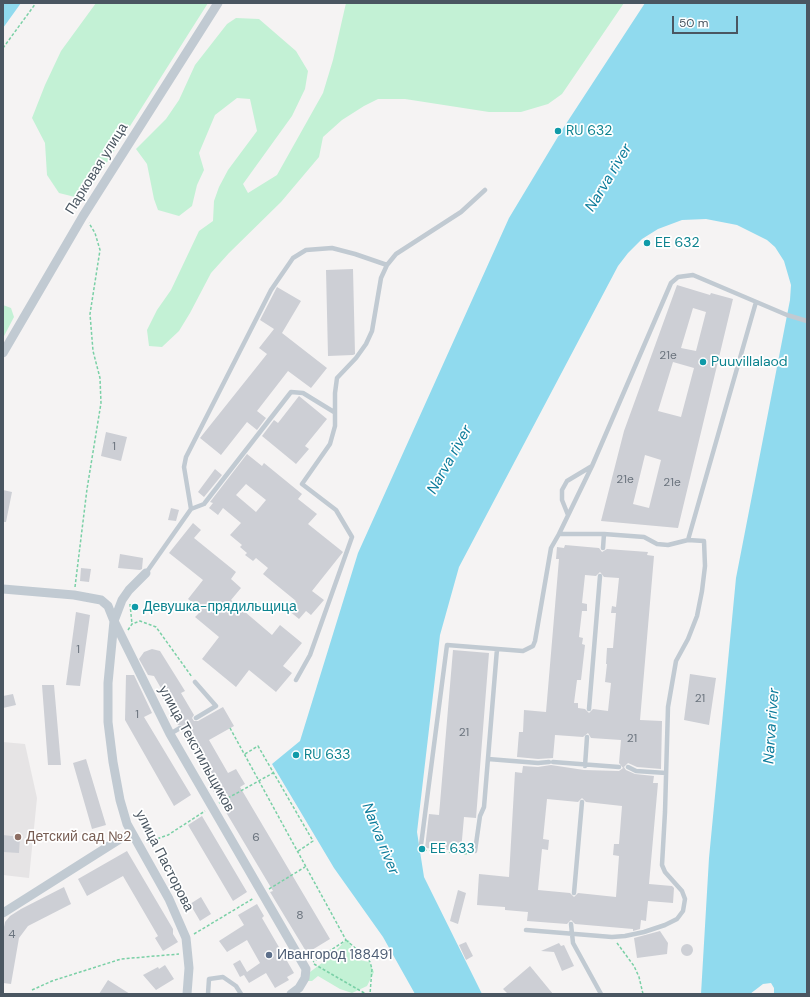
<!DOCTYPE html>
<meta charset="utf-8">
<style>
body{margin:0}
#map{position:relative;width:810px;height:997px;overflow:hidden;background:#f5f3f3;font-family:"DM Sans",sans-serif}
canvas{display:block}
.frame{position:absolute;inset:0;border:4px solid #4a5661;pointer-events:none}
.scale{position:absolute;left:672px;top:16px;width:66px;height:18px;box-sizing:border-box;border:2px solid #4a5661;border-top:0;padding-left:5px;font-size:12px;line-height:14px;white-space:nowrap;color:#4a5661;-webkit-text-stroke:3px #fff;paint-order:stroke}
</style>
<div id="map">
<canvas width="810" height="997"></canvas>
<div class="frame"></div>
<div class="scale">50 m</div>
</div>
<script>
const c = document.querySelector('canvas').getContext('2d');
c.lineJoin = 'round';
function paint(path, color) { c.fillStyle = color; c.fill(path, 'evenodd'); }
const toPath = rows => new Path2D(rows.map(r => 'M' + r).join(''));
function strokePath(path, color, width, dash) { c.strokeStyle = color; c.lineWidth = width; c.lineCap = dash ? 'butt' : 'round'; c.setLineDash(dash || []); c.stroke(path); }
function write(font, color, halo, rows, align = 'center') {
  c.font = font + ' "DM Sans",sans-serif'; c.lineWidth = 3.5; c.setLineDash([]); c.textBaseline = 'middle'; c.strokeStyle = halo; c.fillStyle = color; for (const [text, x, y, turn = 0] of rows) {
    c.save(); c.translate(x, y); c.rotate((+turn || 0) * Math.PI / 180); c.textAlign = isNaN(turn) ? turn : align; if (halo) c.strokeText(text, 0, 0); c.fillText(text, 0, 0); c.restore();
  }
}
const education = toPath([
 [3,742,25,744,37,798,29,878,3,875]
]);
const green = toPath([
 [96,3,208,3,92,186,75,197,59,193,47,175,45,143,32,118,45,85,61,51],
 [346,3,624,3,562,94,548,104,521,112,489,112,405,99,378,99,364,106,342,120,323,137,319,157,281,202,229,253,211,273,190,313,179,331,162,347,149,346,147,330,157,310,171,290,199,231,213,221,214,201,219,187,228,170,257,131,250,99,237,98,215,115,199,153,204,170,197,185,192,206,179,216,158,210,154,199,147,164,136,149,166,119,179,100,195,65,227,24,236,18,259,19,296,51,308,71,305,89,292,116,243,184,248,193,277,175,323,93,333,60],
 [3,305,11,308,14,317,3,338],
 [349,940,355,959,369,962,374,972,367,986,352,993,340,989,318,976,312,981,305,981,306,975,330,957,345,941]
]);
const water = toPath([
 [3,3,21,3,3,28],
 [645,3,807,3,807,994,774,994,774,988,771,983,763,984,750,994,701,994,709,858,736,578,790,300,791,285,784,261,775,247,767,240,737,225,706,219,682,220,658,229,642,239,628,253,618,266,459,567,440,635,417,832,424,877,482,994,415,994,383,937,334,868,272,764,300,741,358,553,509,218,562,130]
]);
const building = toPath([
 [353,269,355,354,353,355,328,356,326,270],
 [677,285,710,295,711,293,733,299,678,528,601,521,624,431],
 [693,308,706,312,696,351,681,348],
 [673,362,694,368,681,417,658,411],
 [645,455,661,460,649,508,633,504],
 [277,287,301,301,282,333,327,368,311,388,288,371,257,411,266,418,257,430,247,422,221,455,200,438,267,354,259,348,274,329,260,320],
 [299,396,327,419,305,446,309,449,296,464,262,436,274,420,278,423],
 [106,432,127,437,121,461,101,456],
 [247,454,262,466,264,463,302,494,298,499,317,514,308,524,343,552,312,591,324,600,311,615,306,611,299,619,288,610,296,601,263,574,268,568,256,558,253,561,245,555,247,553,240,547,242,545,230,535,241,523,223,508,218,515,209,508,213,503,210,502],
 [246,484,266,500,256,512,236,495],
 [215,469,222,475,204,497,198,492],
 [3,490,12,492,6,522,3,522],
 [171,508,179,510,176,521,168,520],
 [193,523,201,530,194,538,236,572,231,579,241,588,231,600,272,635,280,625,302,643,283,666,292,673,276,692,249,670,236,687,202,659,219,637,195,617,202,610,188,599,203,580,169,553],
 [565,545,599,548,602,552,607,549,648,552,647,555,654,556,640,720,662,721,661,769,637,767,628,763,624,767,626,770,635,774,654,776,653,783,658,783,649,884,672,886,674,888,673,903,648,901,646,921,641,920,640,929,633,931,633,929,575,924,571,920,567,924,527,921,528,912,505,910,505,907,477,905,479,874,509,877,515,772,522,773,523,766,538,767,551,765,584,770,619,771,623,768,619,763,621,740,591,738,588,733,583,737,555,735,553,758,538,759,517,757,519,732,523,732,524,710,546,712,559,559,556,559,557,547,564,548],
 [600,572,604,577,619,578,616,607,612,606,611,613,616,613,613,648,607,648,606,664,607,664,605,682,611,683,608,711,593,709,589,713,585,709,578,708,578,703,574,703,577,680,581,680,585,645,582,644,583,638,579,637,582,611,587,611,587,604,582,603,585,575,596,576],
 [582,798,586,802,622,806,619,844,614,844,613,855,619,856,616,897,578,893,574,897,570,893,538,890,542,849,548,850,549,840,543,839,547,799,578,802],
 [120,554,143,558,142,569,140,570,118,568],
 [81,568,91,569,89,582,80,581],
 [76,612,90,615,80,686,66,685],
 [152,649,160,651,185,691,181,693,194,715,192,718,194,721,198,721,223,707,234,726,209,740,228,773,236,769,245,784,240,787,330,939,307,953,270,892,273,891,208,782,210,780,182,731,183,726,178,725,163,698,166,697,154,676,148,675,139,659,144,652],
 [453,650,489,653,476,818,464,817,461,851,425,848,429,814,439,815],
 [690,674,716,678,709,725,684,720],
 [126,675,134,675,152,713,144,717,191,795,174,806,125,720],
 [42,685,54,685,61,765,48,765],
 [13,694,16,705,3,708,3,696],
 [86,759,106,825,92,829,73,763],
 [202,816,247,892,233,901,188,825],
 [3,835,20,837,19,853,3,852],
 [127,851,173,929,173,934,178,942,163,951,155,938,158,936,123,876,87,896,78,879],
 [64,887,71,904,28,926,19,938,11,984,3,983,3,932,5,922,10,916,21,909],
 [458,890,466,893,458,924,450,921],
 [201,897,211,914,200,921,190,904],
 [257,904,264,916,262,918,294,973,287,977,289,980,275,988,266,973,249,983,244,975,240,977,233,964,240,960,247,972,260,963,247,940,227,952,219,941,244,925,238,915],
 [660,931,668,943,667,954,637,958,634,938],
 [466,942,473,956,466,960,459,945],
 [559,943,561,946,564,945,574,966,562,971,554,952,541,951],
 '681 950a6 6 0 1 1 12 0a6 6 0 1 1-12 0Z',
 [165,965,174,979,156,990,143,975,158,967,159,969],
 [530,966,553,994,508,994,503,989],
 [108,980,130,994,99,994]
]);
const path = toPath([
 [3,48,36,3],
 [75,587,87,489,101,403,100,378,93,351,90,314,100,250,95,233,89,223],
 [130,604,132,624],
 [128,630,132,624,140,621,156,627,192,677],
 [230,728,346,940,313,962],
 [245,754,258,746,313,841,297,852],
 [219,803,273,773],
 [148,842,168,835,205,811],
 [424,850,470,854],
 [269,889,305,867],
 [194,934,254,898],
 [346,940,367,958,370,962,372,969,370,994],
 [617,943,634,966,639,977,643,994],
 [314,964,366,994],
 [32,990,52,981,121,959,179,954]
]);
const lane = toPath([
 [191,509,204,504,291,392,303,393,334,412],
 [568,515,562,500,562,490,567,481,592,466],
 [559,534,592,466,671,283,678,277,693,275,787,315,807,321],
 [688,540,756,302],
 [603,548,604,534],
 [146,573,191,509,184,467,186,457,271,290,293,258,306,250,332,248,355,254,387,265],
 [296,680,310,655,352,537,336,510,302,484,330,444,335,426,335,393,337,378,356,358,366,344,372,331,381,278,387,265,396,254,461,212,485,190],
 [195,682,216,706,196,718],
 [589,709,600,576],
 [170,734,180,728],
 [488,759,538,763,549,762],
 [553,762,619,767],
 [585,766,587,737],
 [628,767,636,771,666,773],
 [421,845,447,645,523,651,533,646,535,641,551,548,559,534,604,534,644,537,657,544,668,545,688,540,704,541,705,566,702,591,697,616,688,639,676,661,668,707,665,812,662,865,665,872,682,891,685,899,683,911,677,919,665,925,644,932,625,936,612,937,526,930],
 [475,851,480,816,484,807,497,649],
 [574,893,582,802],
 [571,924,573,943,601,994],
 [208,994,209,979,223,977,236,986,241,994]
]);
const street = toPath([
 [3,353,83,216,218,3],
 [146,573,129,590,122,600,114,621,108,683,108,722,113,762,120,800,127,824,169,899,186,938,189,968,187,994],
 [3,589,74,595,101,600,108,606,114,621,170,734,306,969,305,978,299,988,291,994],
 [3,913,131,832]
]);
const markers = [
 [558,131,4,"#0f9aa8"],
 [647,243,4,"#0f9aa8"],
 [703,362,4,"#0f9aa8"],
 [135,607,4,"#0f9aa8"],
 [296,755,4,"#0f9aa8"],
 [18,837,4,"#8d6e63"],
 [422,849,4,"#0f9aa8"],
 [269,955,4,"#5c6f8a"]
];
const numberNames = [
 ["21e",668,356],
 ["1",114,447],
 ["21e",625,480],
 ["21e",672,483],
 ["1",78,650],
 ["21",700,699],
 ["1",137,715],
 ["21",464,733],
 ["21",632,739],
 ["6",256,838],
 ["8",300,916],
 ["4",12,935]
];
const cultureNames = [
 ["RU 632",566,131],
 ["EE 632",655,243],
 ["Puuvillalaod",711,362],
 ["Девушка-прядильщица",143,607],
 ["RU 633",304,755],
 ["EE 633",430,849]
];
const streetNames = [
 ["Парковая улица",97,169,-58],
 ["улица Текстильщиков",196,749,61],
 ["улица Пасторова",164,861,63]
];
const educationNames = [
 ["Детский сад №2",26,837]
];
const serviceNames = [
 ["Ивангород 188491",277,955]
];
const waterNames = [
 ["Narva river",609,178,-59],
 ["Narva river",450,460,-61],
 ["Narva river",772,726,-86],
 ["Narva river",380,839,68]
];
paint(education, '#e6e4e5');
paint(green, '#c3f1d5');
paint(water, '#90daee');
paint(building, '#cdcfd5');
strokePath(path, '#7ad0a6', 1.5, [3, 2]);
strokePath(lane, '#c1cad2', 4.5);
strokePath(street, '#c1cad2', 9);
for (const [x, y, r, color] of markers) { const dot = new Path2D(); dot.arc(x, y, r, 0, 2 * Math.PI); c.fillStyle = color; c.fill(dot); strokePath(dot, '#fff', 1.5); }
write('12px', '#6b747e', null, numberNames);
write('14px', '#0d838f', '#fff', cultureNames, 'left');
write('14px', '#4a5661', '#fff', streetNames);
write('14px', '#785e54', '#fff', educationNames, 'left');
write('14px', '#4e5e75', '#fff', serviceNames, 'left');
write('italic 15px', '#0c7c9b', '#fff', waterNames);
</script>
